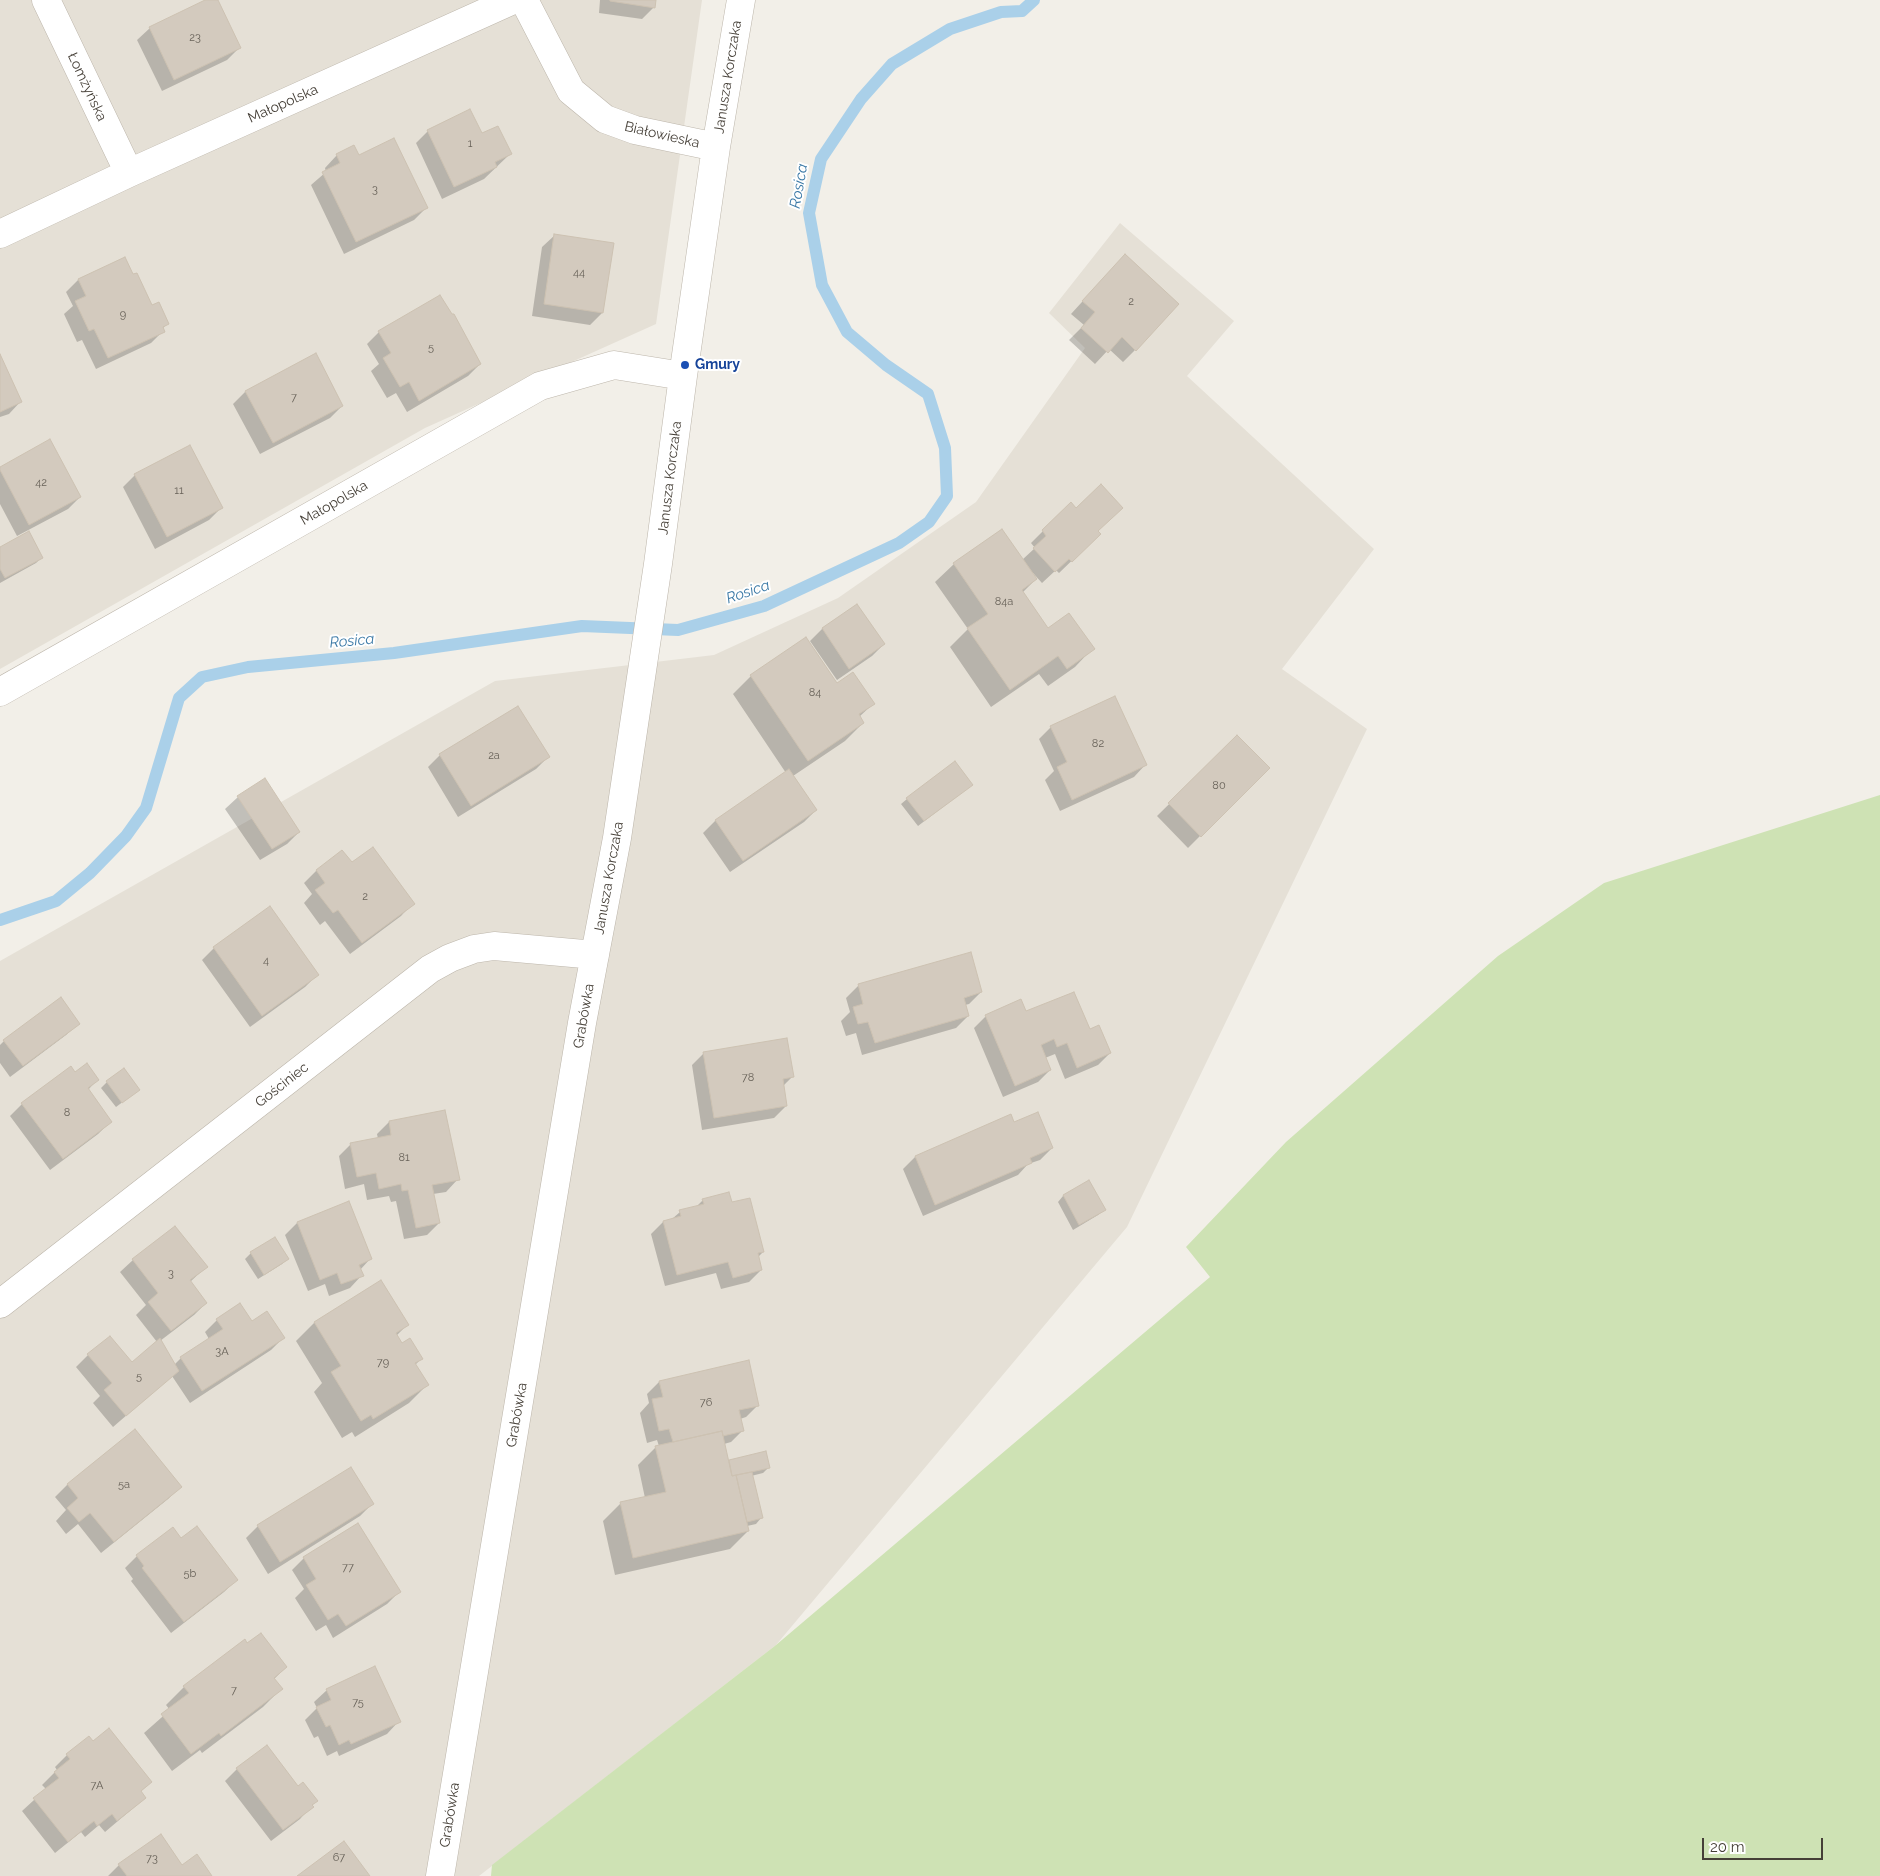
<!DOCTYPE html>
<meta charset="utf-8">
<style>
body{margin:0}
#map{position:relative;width:1880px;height:1876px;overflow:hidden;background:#f2efe8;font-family:Raleway,sans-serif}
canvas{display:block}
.scale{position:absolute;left:1702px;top:1838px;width:121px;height:22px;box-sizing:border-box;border:2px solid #453f37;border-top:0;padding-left:6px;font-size:15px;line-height:18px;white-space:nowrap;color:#453f37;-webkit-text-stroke:4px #fff;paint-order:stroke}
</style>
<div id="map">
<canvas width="1880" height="1876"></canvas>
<div class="scale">20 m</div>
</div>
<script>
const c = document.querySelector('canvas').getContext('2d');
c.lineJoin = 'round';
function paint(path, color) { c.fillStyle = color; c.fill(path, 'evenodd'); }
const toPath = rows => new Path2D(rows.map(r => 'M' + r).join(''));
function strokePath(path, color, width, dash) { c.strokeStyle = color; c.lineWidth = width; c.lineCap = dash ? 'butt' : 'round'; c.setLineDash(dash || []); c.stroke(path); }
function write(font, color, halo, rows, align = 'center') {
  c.font = font + ' Raleway,sans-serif'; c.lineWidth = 4; c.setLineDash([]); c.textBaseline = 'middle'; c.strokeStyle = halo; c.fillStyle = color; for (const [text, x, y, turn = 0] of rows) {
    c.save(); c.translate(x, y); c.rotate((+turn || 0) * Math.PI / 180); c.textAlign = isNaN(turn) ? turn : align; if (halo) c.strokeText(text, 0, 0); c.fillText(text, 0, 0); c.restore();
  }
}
const residential = toPath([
 [0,0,702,0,656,324,425,428,0,669],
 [1120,223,1234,321,1187,376,1374,549,1282,669,1367,729,1127,1227,776,1645,479,1876,0,1876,0,961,495,681,714,655,838,598,976,502,1085,348,1049,313]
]);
const green = toPath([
 [1880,795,1880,1876,491,1876,492,1865,776,1645,1210,1277,1186,1247,1286,1142,1498,956,1604,883]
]);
const shadow = toPath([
 [208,0,216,0,239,48,227,60,162,91,137,40,150,28],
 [600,0,655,0,654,7,642,19,599,13],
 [428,131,481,135,510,154,484,179,442,199,416,143],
 [337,155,358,156,426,208,414,220,344,254,311,185,326,172,325,168],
 [555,235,612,244,602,313,590,325,532,316,542,247],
 [124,258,133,276,152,306,167,324,162,329,163,331,151,343,96,369,82,340,77,342,64,314,73,306,66,292,78,280],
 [1113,268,1135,350,1123,362,1109,349,1095,364,1069,340,1084,325,1071,314],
 [379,332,480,364,468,376,407,412,396,393,387,398,371,371,379,364,367,344],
 [0,357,21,401,9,414,0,417],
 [245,392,342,406,330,418,260,454,233,404],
 [0,468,80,497,68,509,17,536,0,504],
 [135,475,221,508,209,520,155,549,123,487],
 [1001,530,1022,560,1035,548,1031,543,1043,531,1097,531,1087,546,1059,573,1056,570,1042,583,1033,573,1032,574,1036,579,1022,593,1048,630,1093,648,1075,667,1048,686,1039,674,991,707,950,647,968,629,935,582,954,564],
 [0,548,42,557,36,563,0,583],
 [857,605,884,644,872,656,837,680,810,641,822,629],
 [751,676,837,685,873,704,859,717,863,723,845,741,793,776,816,810,804,822,730,872,703,833,715,821,786,773,733,694],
 [1051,727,1146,764,1134,777,1060,811,1045,780,1054,771,1039,739],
 [1237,737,1268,768,1188,848,1157,816],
 [440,755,548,757,536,769,458,817,428,767],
 [965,790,918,826,901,804,907,799],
 [238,797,299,832,287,844,260,860,225,809],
 [342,851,352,864,413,903,401,916,350,954,325,921,320,925,304,903,312,894,304,883,316,871],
 [214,948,317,975,305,987,250,1027,202,960],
 [970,954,981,992,969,1004,965,1005,968,1016,956,1028,862,1055,856,1033,846,1036,841,1021,850,1012,846,998,858,986],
 [1026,1012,1089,1030,1110,1053,1098,1065,1065,1079,1055,1054,1045,1058,1050,1070,1038,1082,1003,1097,974,1028,986,1016],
 [79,1023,66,1035,10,1077,0,1063,0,1045,4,1041],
 [704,1053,792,1077,783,1086,786,1106,774,1118,702,1130,692,1065],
 [97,1080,88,1090,110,1122,98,1134,50,1170,10,1116,22,1104],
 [107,1082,132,1095,116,1107,101,1088],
 [444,1111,458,1179,446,1192,433,1194,439,1223,427,1235,404,1239,396,1201,391,1202,389,1196,367,1200,364,1184,345,1189,339,1156,351,1144,378,1139,377,1134,389,1122],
 [1014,1124,1052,1148,1040,1160,1028,1164,1018,1175,923,1216,903,1169,915,1157],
 [1089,1182,1104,1210,1098,1215,1073,1230,1058,1202,1063,1196],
 [703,1200,731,1204,763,1252,758,1257,761,1270,749,1282,721,1289,716,1273,665,1286,651,1234,663,1222,672,1219,680,1212,696,1207],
 [297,1223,370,1259,360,1270,362,1275,350,1288,329,1296,325,1284,308,1291,285,1235],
 [175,1227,206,1267,190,1282,206,1303,194,1315,160,1341,174,1365,181,1358,209,1339,205,1332,217,1320,251,1323,283,1338,271,1350,190,1403,172,1376,113,1427,93,1403,100,1396,76,1367,88,1355,132,1364,157,1342,136,1315,146,1305,120,1272,133,1260],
 [251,1253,287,1259,282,1264,258,1279,245,1259],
 [314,1323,407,1325,396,1336,402,1345,421,1359,415,1365,427,1385,409,1403,355,1437,352,1432,342,1438,314,1392,322,1383,296,1341],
 [659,1382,758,1405,746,1417,740,1419,743,1430,731,1442,724,1444,728,1463,765,1453,769,1467,763,1473,751,1476,761,1518,756,1524,747,1526,748,1531,730,1549,615,1575,603,1521,621,1503,645,1498,638,1465,656,1447,659,1446,657,1440,647,1443,640,1413,649,1403,647,1394],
 [135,1431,180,1487,168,1499,101,1553,78,1524,66,1534,56,1521,66,1510,55,1497,67,1485],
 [372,1504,360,1516,268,1574,246,1538,258,1526],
 [181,1539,236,1580,224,1592,171,1633,131,1581,133,1579,125,1568,137,1556],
 [304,1558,399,1592,387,1604,333,1638,326,1625,316,1631,295,1598,304,1589,292,1570],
 [247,1644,286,1667,274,1679,281,1689,263,1707,202,1753,200,1750,172,1771,144,1733,170,1710,166,1705,184,1687],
 [327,1690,399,1721,387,1734,339,1756,337,1751,327,1756,318,1736,314,1738,305,1720,317,1708,314,1702],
 [67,1755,151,1782,140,1792,145,1798,105,1832,99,1825,85,1837,81,1832,55,1853,22,1811,46,1789,42,1785,57,1770,55,1767],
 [237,1769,297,1788,316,1801,300,1819,271,1841,225,1781],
 [119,1865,181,1866,211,1876,108,1876]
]);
const stream = toPath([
 [0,920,56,901,90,873,126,836,146,808,179,698,202,677,248,667,394,653,582,626,678,630,764,606,899,543,929,522,947,496,945,448,928,394,886,365,847,332,822,285,809,213,821,159,861,99,892,64,950,29,1001,12,1022,11,1034,0]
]);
const building = toPath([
 [205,0,218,0,241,48,174,80,149,27,205,0],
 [610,0,656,0,655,8,610,1,610,0],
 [470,109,482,133,498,126,512,154,495,162,497,167,454,187,427,130,470,109],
 [394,138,428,208,356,242,322,172,340,163,336,154,354,145,359,155,394,138],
 [554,234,614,243,603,313,544,304,554,234],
 [1125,254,1179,304,1136,351,1122,337,1108,353,1081,328,1095,312,1082,301,1125,254],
 [125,257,133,274,137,273,152,305,159,302,169,324,163,327,165,332,108,358,94,329,89,331,75,301,86,296,78,279,125,257],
 [440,295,452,314,454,314,481,364,419,401,409,382,400,387,383,358,391,353,378,331,440,295],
 [316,353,343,406,273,443,245,391,316,353],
 [0,354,22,402,0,412,0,354],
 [50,439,81,497,29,525,0,470,0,467,50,439],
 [190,445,223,508,167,537,134,474,190,445],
 [1101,484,1123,508,1098,531,1101,534,1072,562,1069,559,1055,572,1033,548,1046,536,1042,530,1071,502,1076,508,1101,484],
 [1002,529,1037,579,1022,590,1048,628,1069,613,1095,649,1067,669,1058,656,1010,690,967,628,988,614,953,563,1002,529],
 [29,531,43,558,5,578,0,569,0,547,29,531],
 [857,604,885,644,849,669,822,628,857,604],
 [806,637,837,683,853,672,875,704,859,714,864,723,808,761,750,675,806,637],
 [1115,696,1147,765,1072,800,1057,767,1067,762,1050,726,1115,696],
 [518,706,550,757,471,806,439,754,518,706],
 [1237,735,1270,768,1201,837,1168,803,1237,735],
 [955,761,973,785,924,821,906,798,955,761],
 [789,769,817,810,743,861,715,820,789,769],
 [265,778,300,832,272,849,237,796,265,778],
 [373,847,415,904,362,943,338,910,333,913,315,890,325,883,316,870,342,850,352,862,373,847],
 [270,906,319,975,262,1016,213,947,270,906],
 [971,952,982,992,964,998,969,1016,875,1043,868,1022,858,1024,853,1007,863,1004,858,984,971,952],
 [1074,992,1090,1029,1099,1025,1111,1053,1077,1068,1067,1043,1057,1047,1054,1039,1041,1045,1051,1070,1015,1086,985,1015,1021,999,1026,1011,1074,992],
 [61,997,80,1024,23,1066,3,1040,61,997],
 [787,1038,794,1077,783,1079,787,1106,714,1118,703,1052,787,1038],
 [87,1063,99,1080,88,1088,112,1122,63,1159,21,1103,71,1066,75,1072,87,1063],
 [124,1068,140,1090,122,1103,106,1081,124,1068],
 [445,1110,460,1180,432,1185,440,1223,416,1228,408,1190,402,1191,401,1184,379,1189,376,1173,357,1177,350,1143,391,1135,389,1121,445,1110],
 [1038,1112,1053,1148,1030,1158,1032,1163,935,1205,915,1156,1011,1114,1014,1122,1038,1112],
 [1089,1180,1106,1210,1079,1225,1063,1195,1089,1180],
 [729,1192,732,1202,750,1198,764,1252,758,1253,762,1270,733,1278,728,1262,677,1275,663,1221,681,1216,679,1210,704,1204,702,1199,729,1192],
 [349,1201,372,1259,359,1265,364,1276,341,1284,337,1273,320,1280,297,1222,349,1201],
 [175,1226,208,1267,190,1280,207,1303,171,1331,148,1302,158,1293,132,1259,175,1226],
 [275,1237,289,1259,264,1275,250,1252,275,1237],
 [381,1280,409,1325,396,1333,402,1343,410,1338,423,1359,415,1363,429,1385,373,1419,371,1415,361,1421,331,1372,341,1366,314,1322,381,1280],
 [240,1303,252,1321,267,1311,285,1338,202,1391,180,1357,223,1329,216,1319,240,1303],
 [110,1336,132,1362,160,1338,179,1371,126,1416,104,1390,112,1383,87,1354,110,1336],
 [749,1360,759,1406,739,1410,744,1431,723,1436,722,1431,673,1442,669,1429,659,1431,652,1399,663,1397,659,1381,749,1360],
 [135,1429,182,1487,114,1542,90,1513,79,1522,67,1508,78,1498,67,1484,135,1429],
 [722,1431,732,1476,736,1475,749,1531,633,1558,620,1502,666,1492,655,1446,722,1431],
 [766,1451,770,1468,732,1476,729,1460,766,1451],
 [351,1467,374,1504,280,1562,257,1525,351,1467],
 [752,1472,763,1518,747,1522,736,1475,752,1472],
 [358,1523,401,1592,346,1626,338,1614,328,1620,306,1585,316,1579,303,1557,358,1523],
 [197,1526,238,1580,184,1622,142,1568,144,1566,136,1555,173,1527,181,1538,197,1526],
 [261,1633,287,1667,274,1678,283,1689,221,1736,219,1733,191,1754,161,1714,189,1693,183,1686,245,1639,247,1643,261,1633],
 [375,1666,401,1722,351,1744,349,1740,339,1745,330,1725,326,1727,316,1707,331,1700,326,1689,375,1666],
 [109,1728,152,1782,141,1791,146,1798,117,1821,112,1814,97,1826,94,1821,68,1842,33,1798,59,1778,54,1772,70,1759,66,1754,89,1736,93,1741,109,1728],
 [267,1745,298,1786,303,1782,318,1801,312,1805,314,1807,283,1830,236,1768,267,1745],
 [161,1834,182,1865,197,1854,212,1876,127,1876,118,1864,161,1834],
 [344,1841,370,1876,297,1876,344,1841]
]);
const minor = toPath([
 [46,0,129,173],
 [524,0,571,91,605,119,635,130,716,147],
 [0,234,129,173,513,0],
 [0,692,540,386,614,365,683,376],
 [0,1304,430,969,450,958,474,949,494,946,595,955],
 [440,1876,582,1023,617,838,658,564,683,376,716,147,741,0]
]);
const markers = [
 [685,365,5,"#1a4fb4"]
];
const numberNames = [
 ["23",195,38],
 ["1",470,144],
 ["3",375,190],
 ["44",579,273],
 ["2",1131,302],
 ["9",123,315],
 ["5",431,348],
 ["7",294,398],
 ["42",41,483],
 ["11",179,491],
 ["84a",1004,602],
 ["84",815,693],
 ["82",1098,744],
 ["2a",494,756],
 ["80",1219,786],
 ["2",365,897],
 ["4",266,961],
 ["78",748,1078],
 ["8",67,1113],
 ["81",404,1158],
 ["3",171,1274],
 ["3A",222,1352],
 ["79",383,1363],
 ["5",139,1377],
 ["76",706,1403],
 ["5a",124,1485],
 ["77",348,1568],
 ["5b",190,1574],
 ["7",234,1691],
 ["75",358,1703],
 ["7A",97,1786],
 ["67",339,1858],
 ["73",152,1859]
];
const streetNames = [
 ["Janusza Korczaka",728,77,-81],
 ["Łomżyńska",87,87,65],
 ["Małopolska",283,104,-24],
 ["Białowieska",662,135,13],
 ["Janusza Korczaka",670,478,-83],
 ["Małopolska",334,503,-30],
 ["Janusza Korczaka",609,878,-80],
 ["Grabówka",584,1016,-80],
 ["Gościniec",282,1085,-38],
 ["Grabówka",517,1415,-80],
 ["Grabówka",450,1815,-81]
];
const transitNames = [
 ["Gmury",695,365]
];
const waterNames = [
 ["Rosica",799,186,-80],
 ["Rosica",748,592,-19],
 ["Rosica",352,641,-5]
];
paint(residential, '#e5e0d6');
paint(green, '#cee2b4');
paint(shadow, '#0003');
strokePath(stream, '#aad0e9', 12);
paint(building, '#d3cabe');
strokePath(building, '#cdc2b2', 1);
strokePath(minor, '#bdb6ab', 29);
strokePath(minor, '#fff', 28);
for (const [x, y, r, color] of markers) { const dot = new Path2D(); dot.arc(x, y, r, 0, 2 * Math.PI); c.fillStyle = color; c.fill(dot); strokePath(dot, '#fff', 2); }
write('11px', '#686259', null, numberNames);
write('14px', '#453f37', '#fff', streetNames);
write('bold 14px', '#164399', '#fff', transitNames, 'left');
write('italic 15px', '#3b79a6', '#fff', waterNames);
</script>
